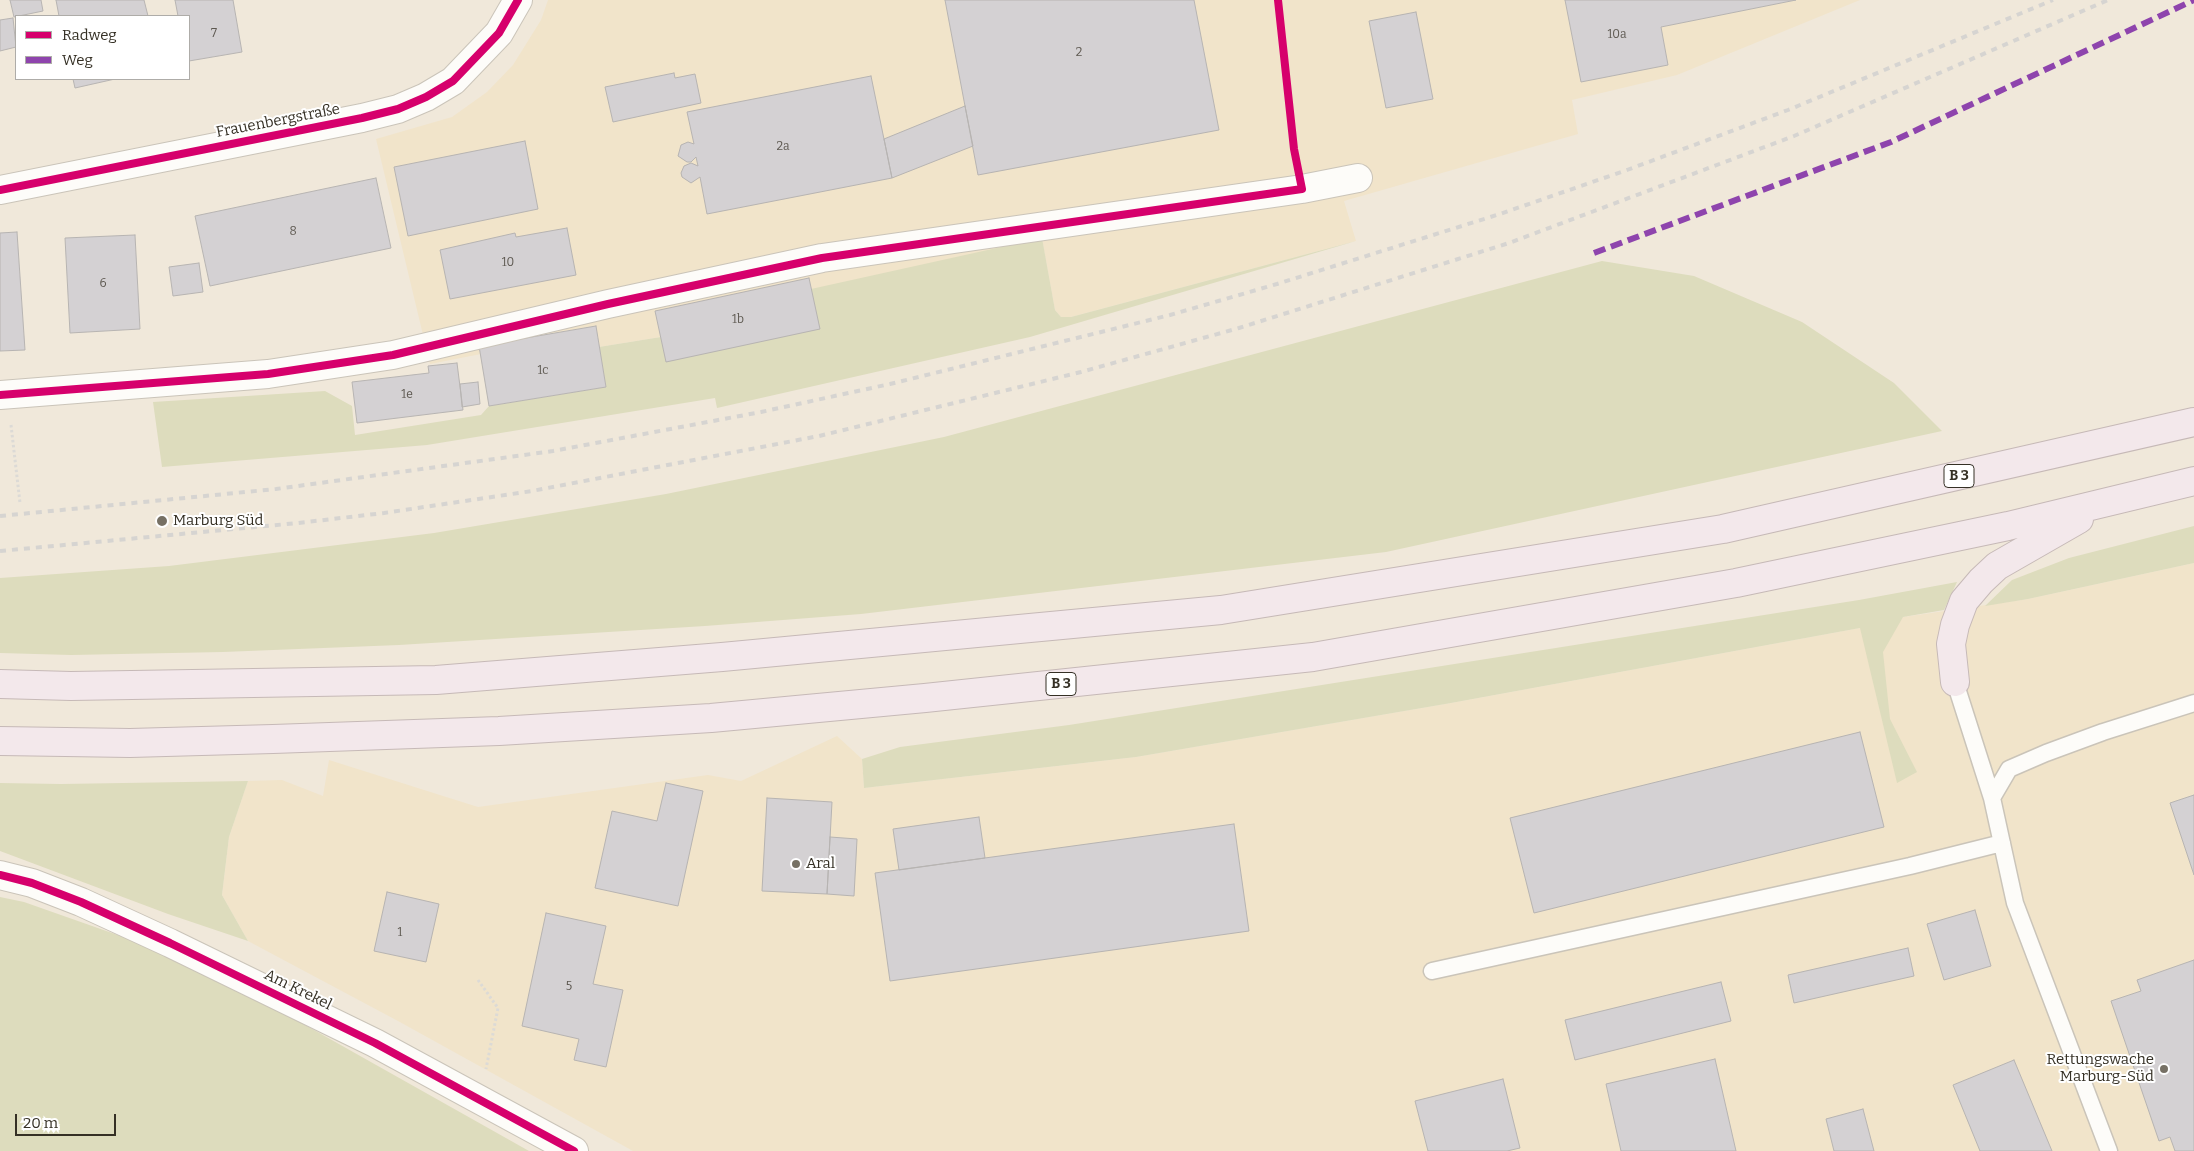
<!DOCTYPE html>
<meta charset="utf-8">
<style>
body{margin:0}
#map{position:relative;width:2194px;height:1151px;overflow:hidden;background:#f0e8da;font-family:Bitter,serif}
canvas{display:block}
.legend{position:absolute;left:15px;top:15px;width:175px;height:65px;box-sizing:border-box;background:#fff;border:1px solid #aeaca8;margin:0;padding:6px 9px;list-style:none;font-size:15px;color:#353025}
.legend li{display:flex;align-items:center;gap:10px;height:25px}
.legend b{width:25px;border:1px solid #aeaca8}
.scale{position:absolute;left:15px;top:1114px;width:101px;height:22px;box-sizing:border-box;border:2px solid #353025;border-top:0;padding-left:6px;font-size:15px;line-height:18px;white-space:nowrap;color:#353025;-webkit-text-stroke:4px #fff;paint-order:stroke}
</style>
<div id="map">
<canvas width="2194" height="1151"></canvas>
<ul class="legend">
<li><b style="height:6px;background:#d6006c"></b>Radweg</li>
<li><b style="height:6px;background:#8e44ad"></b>Weg</li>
</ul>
<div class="scale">20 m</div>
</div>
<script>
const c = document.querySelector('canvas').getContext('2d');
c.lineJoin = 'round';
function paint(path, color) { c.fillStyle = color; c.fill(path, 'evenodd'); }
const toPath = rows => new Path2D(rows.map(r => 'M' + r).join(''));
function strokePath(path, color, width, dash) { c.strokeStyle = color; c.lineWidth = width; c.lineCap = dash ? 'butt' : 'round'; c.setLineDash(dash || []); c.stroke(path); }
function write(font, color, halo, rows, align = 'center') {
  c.font = font + ' Bitter,serif'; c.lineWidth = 4; c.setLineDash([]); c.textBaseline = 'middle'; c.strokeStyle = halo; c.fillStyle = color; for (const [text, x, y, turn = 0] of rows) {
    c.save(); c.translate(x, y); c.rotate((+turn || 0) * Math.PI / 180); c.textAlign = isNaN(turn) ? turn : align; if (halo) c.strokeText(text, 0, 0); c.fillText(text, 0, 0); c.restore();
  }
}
const built = toPath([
 [548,0,1860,0,1677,75,1572,100,1578,134,1344,201,1356,241,1071,317,1061,317,1055,310,1042,239,661,337,599,347,596,326,480,345,481,354,430,364,376,139,452,117,487,92,513,65,541,20],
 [2194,563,2194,1151,633,1151,398,1021,248,941,222,895,229,837,248,781,282,780,323,796,329,760,478,807,708,775,741,781,837,736,862,759,864,788,1136,757,1451,703,1860,628,1903,617,2028,599]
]);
const green = toPath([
 [1042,238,1055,310,1061,317,1071,317,1356,241,1030,337,717,408,715,398,427,445,162,467,153,402,325,391,352,406,355,435,481,415,489,406,606,387,599,347,661,337,811,289],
 [1602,261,1694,276,1802,322,1894,383,1942,431,1386,552,861,614,705,626,399,645,223,652,71,655,0,653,0,578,169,566,434,533,666,494,944,437],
 [2194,526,2194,563,2028,599,1985,606,2012,580,2069,558],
 [1957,582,1944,610,1903,617,1883,652,1890,719,1917,772,1897,783,1860,628,1451,703,1136,757,864,788,862,759,900,747,1069,725,1859,600],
 [248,781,229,837,222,895,248,941,168,914,0,851,0,783,61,784],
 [0,897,24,902,129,939,182,964,298,1021,529,1151,0,1151]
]);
const building = toPath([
 [10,0,41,0,43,11,14,17,10,0],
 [56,0,144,0,148,16,59,16,56,0],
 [175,0,233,0,242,52,189,61,189,16,178,16,175,0],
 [945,0,1194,0,1219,130,978,175,945,0],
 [1565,0,1796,0,1661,27,1668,65,1581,82,1565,0],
 [1416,12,1433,99,1386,108,1369,21,1416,12],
 [13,18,16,47,0,51,0,20,13,18],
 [674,73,675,78,695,74,701,103,613,122,605,87,674,73],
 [871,76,892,178,707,214,700,177,691,183,682,177,681,173,684,166,691,163,698,166,696,157,691,162,687,162,678,156,681,145,688,142,694,144,687,112,871,76],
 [73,79,115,79,75,88,73,79],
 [965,106,973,146,892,178,884,139,965,106],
 [525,141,538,209,408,236,394,167,525,141],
 [376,178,391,248,210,286,195,216,376,178],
 [567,228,576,275,450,299,440,250,515,233,516,237,567,228],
 [17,232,25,350,0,351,0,233,17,232],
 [135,235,140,329,70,333,65,238,135,235],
 [199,263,203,292,173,296,169,267,199,263],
 [809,278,820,329,666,362,655,311,809,278],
 [596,326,606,387,489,406,479,346,596,326],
 [457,363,463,410,357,423,352,382,429,373,428,366,457,363],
 [478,382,480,404,462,407,460,384,478,382],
 [1860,732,1884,827,1534,913,1510,818,1860,732],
 [666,783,703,791,678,906,595,888,612,811,657,821,666,783],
 [2194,795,2194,875,2170,803,2194,795],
 [767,798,832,802,827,894,762,891,767,798],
 [979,817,985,858,899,870,893,829,979,817],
 [1234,824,1249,931,890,981,875,873,1234,824],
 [830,837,857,839,854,896,827,894,830,837],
 [387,892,439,904,426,962,374,951,387,892],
 [1975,910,1991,966,1944,980,1927,924,1975,910],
 [546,913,606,926,593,984,623,990,606,1067,574,1060,579,1039,522,1026,546,913],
 [1908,948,1914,976,1794,1003,1788,975,1908,948],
 [2194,960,2194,1151,2175,1151,2170,1137,2159,1141,2111,1001,2141,991,2137,980,2194,960],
 [1721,982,1731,1021,1575,1060,1565,1020,1721,982],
 [1715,1059,1736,1151,1621,1151,1606,1084,1715,1059],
 [2014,1060,2052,1151,1980,1151,1953,1085,2014,1060],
 [1503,1079,1520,1148,1507,1151,1428,1151,1415,1101,1503,1079],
 [1863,1109,1874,1151,1834,1151,1826,1119,1863,1109]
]);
const path = toPath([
 [11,425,20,503],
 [478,980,498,1008,486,1069]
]);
const lane = toPath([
 [1955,682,1992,798],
 [1432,971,1910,866,2002,843],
 [2109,1151,2015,903,1992,798,2009,769,2046,753,2103,732,2194,703]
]);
const street = toPath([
 [0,395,268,374,393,355,608,304,822,258,1302,189,1358,178],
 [0,875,32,883,81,902,170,943,375,1043,574,1151]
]);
const secondary = toPath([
 [0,190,362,118,398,109,426,97,453,81,499,33,518,0]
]);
const highway = toPath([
 [1955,682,1951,644,1955,625,1964,601,1981,581,1997,566,2079,519],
 [0,684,71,686,436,680,722,657,1221,610,1723,529,2194,422],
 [0,741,130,743,273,739,499,731,711,718,925,698,1313,657,1736,583,2008,526,2194,481]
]);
const rail = toPath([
 [0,516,276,489,553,451,761,412,890,384,1170,315,1277,284,1500,214,1627,170,1788,110,2053,0],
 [0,551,298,523,384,513,532,491,819,436,1081,372,1239,328,1509,243,1794,136,2108,0]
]);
const quiet = toPath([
 [1594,253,1891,142,2194,0]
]);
const cycleway = toPath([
 [0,190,362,118,398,109,426,97,453,81,499,33,518,0],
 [0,395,268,374,393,355,608,304,822,258,1302,189,1294,149,1278,0],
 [0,875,32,883,81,902,170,943,375,1043,574,1151]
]);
const markers = [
 [162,521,6,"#767064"],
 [796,864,5,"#767064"],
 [2164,1069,5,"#767064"]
];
const numberNames = [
 ["7",214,34],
 ["10a",1617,35],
 ["2",1079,53],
 ["2a",783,147],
 ["8",293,232],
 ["10",508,263],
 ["6",103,284],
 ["1b",738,320],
 ["1c",543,371],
 ["1e",407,395],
 ["1",400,933],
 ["5",569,987]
];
const shields = [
 [1959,476,30],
 [1061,684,30]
];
const shieldNames = [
 ["B 3",1959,476],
 ["B 3",1061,684]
];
const streetNames = [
 ["Frauenbergstraße",278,121,-11],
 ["Am Krekel",298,990,26]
];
const poiNames = [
 ["Marburg Süd",173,521],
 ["Aral",806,864],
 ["Rettungswache",2154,1060,"right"],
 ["Marburg-Süd",2154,1077,"right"]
];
paint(built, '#f1e4ca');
paint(green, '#dddcbd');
paint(building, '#d4d1d3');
strokePath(building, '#b7b4b2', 1);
strokePath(lane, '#cac4b9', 19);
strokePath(street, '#cac4b9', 30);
strokePath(secondary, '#cac4b9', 30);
strokePath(highway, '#c6b9b7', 30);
strokePath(path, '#dcdad6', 3, [2.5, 2.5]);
strokePath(lane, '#fdfcf9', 16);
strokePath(street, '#fdfcf9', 28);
strokePath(secondary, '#fdfcf9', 28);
strokePath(highway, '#f3e8eb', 28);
strokePath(rail, '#d6d4d1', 4, [6, 6]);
strokePath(quiet, '#8e44ad', 6, [12, 6]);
strokePath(cycleway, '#d6006c', 8);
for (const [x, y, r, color] of markers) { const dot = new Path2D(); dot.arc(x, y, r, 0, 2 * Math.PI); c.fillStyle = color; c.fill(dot); strokePath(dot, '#fff', 2); }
write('12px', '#5d5850', null, numberNames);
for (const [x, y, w] of shields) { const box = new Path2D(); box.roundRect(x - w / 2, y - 11.5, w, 23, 4); c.fillStyle = '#fff'; c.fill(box); strokePath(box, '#353025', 1); }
write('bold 14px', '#353025', null, shieldNames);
write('15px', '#353025', '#fff', streetNames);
write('15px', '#353025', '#fff', poiNames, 'left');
</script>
